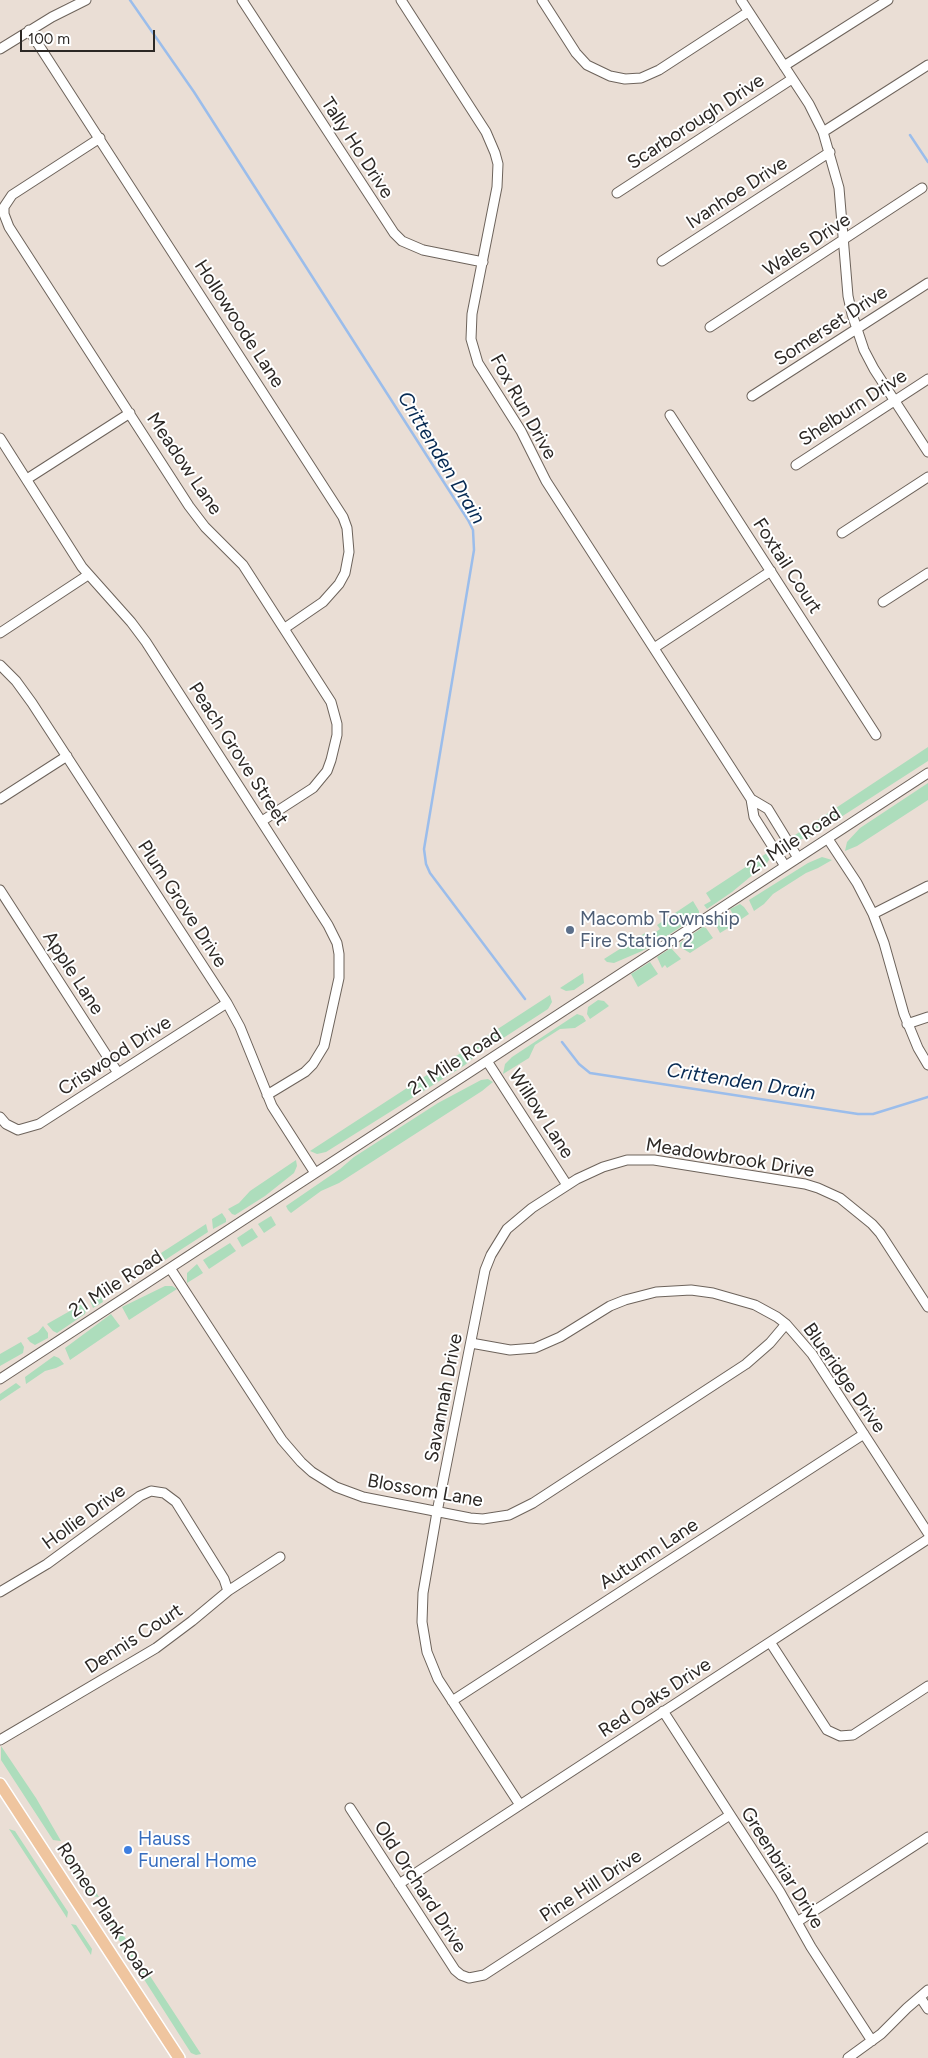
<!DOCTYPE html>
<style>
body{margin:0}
#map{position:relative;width:928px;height:2058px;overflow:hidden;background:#eaded5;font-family:Figtree,sans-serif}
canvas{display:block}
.scale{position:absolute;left:20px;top:30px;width:135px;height:22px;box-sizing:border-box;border:2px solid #2c2825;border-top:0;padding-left:6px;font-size:15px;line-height:18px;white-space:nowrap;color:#2c2825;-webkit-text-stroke:4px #fff;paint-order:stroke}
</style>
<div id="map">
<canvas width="928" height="2058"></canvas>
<div class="scale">100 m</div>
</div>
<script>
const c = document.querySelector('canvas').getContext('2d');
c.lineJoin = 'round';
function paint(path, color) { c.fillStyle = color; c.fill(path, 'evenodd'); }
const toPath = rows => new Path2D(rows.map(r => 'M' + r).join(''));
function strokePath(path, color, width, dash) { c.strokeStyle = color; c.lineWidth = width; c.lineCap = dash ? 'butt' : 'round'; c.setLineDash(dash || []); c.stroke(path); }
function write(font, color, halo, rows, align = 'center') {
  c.font = font + ' Figtree,sans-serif'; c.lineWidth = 4; c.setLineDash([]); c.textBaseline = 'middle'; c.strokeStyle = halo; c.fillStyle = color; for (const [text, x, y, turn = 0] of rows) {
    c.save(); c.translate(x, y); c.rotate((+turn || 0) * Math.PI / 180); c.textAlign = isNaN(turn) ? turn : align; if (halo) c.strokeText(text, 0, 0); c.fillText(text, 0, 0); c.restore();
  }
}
const green = toPath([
 [928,747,928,761,810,837,798,840,792,837],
 [928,783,928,800,857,846,845,851,847,842,860,828],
 [770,851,771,857,767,863,732,892,707,909,704,905,711,901,706,893],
 [822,857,832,860,818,868,806,873,773,894,764,904,754,911,749,900,808,863],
 [693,901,699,911,699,915,659,941,656,938,653,934,660,929,657,925],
 [740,904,744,907,749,914,737,922,730,909],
 [721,915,730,927,720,933,713,920],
 [703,927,706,928,713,938,690,953,680,947,680,943],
 [645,933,651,946,642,951,614,963,607,962,604,959],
 [671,948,681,959,667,968,665,965,662,968,657,957],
 [650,962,658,974,638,987,631,974],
 [583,973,584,983,574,990,566,991,560,988],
 [550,995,552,1002,548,1009,474,1057,465,1065,326,1152,317,1154,310,1151],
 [598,1000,604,1001,609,1006,590,1019,587,1014,588,1007],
 [577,1014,583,1016,586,1021,575,1028,560,1029,535,1045,529,1058,503,1074,505,1064,512,1057],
 [488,1079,493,1082,482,1091,339,1183,321,1191,291,1213,288,1210,286,1206,340,1169,354,1157,438,1103,481,1080],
 [296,1160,297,1166,294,1173,265,1196,235,1215,232,1214,228,1209,239,1203,250,1191],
 [222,1213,226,1219,226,1222,213,1229,212,1219],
 [271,1216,276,1225,264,1233,258,1224],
 [206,1224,208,1232,165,1260,161,1253],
 [252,1228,258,1237,242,1247,237,1238],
 [230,1243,236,1251,209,1269,203,1260],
 [197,1264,203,1273,187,1283,187,1273],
 [165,1286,172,1286,177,1289,129,1320,122,1307],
 [100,1293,103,1302,93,1308,90,1300],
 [84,1303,86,1310,85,1314,57,1333,53,1331,47,1324],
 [111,1314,120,1326,70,1360,65,1348],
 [43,1326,48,1333,48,1338,35,1345,30,1342,27,1338,38,1332],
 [21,1342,24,1347,23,1353,0,1366,0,1354],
 [54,1356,59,1358,64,1364,56,1368,45,1371,26,1384,25,1377],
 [16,1383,21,1387,0,1401,0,1394],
 [1,1746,36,1798,61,1841,53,1840,1,1760],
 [9,1829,15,1831,68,1912,67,1918],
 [69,1852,99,1897,90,1896,67,1861],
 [105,1907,201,2054,196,2055,191,2053,103,1915],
 [71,1924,76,1925,92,1949,91,1955]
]);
const stream = toPath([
 [130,0,194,92,468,520,473,530,474,550,424,849,426,864,430,873,525,999],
 [910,135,928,162],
 [562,1042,579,1064,590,1073,858,1114,873,1114,928,1097]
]);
const minor = toPath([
 [242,0,394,233,402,241,423,250,483,262],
 [401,0,486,132,495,153,498,164,497,187,472,314,471,339,478,363,521,431,546,481,751,799,754,817,785,866],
 [542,0,576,53,587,65,610,76,625,79,641,78,659,70,748,12],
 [741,0,809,104,823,132,839,188,848,296,852,314,864,350,874,369,928,452],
 [29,30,343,517,347,528,349,552,345,573,339,584,323,602,285,628],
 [0,49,52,17,86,0],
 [784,66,888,0],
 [823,132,928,65],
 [100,138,12,195,4,207,4,214,9,227,189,506,205,527,243,565,331,702,337,724,337,735,331,760,327,771,313,788,262,821],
 [617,193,792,79],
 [662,261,830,152],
 [710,327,922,188],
 [752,396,928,283],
 [670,415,876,735],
 [0,438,82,567,131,622,146,642,328,925,337,943,339,954,339,978,324,1046,313,1064,305,1072,267,1095],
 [796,465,928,379],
 [27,479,130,413],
 [842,533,928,477],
 [883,602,928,573],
 [0,633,88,575],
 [654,648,771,571],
 [0,665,16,681,32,703,227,1003,240,1027,272,1106,315,1173],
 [0,799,67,756],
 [751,799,768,809,798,858],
 [828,839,857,883,873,914,884,943,904,1014,918,1048,928,1065],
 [0,890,118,1073],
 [873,914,928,886],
 [907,1024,928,1017],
 [487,1061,567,1185],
 [0,1117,6,1124,18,1130,39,1124,227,1003],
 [170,1268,282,1440,301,1462,312,1472,336,1487,363,1497,470,1518,483,1519,509,1515,533,1503,746,1364,770,1343,786,1324],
 [471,1343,510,1350,535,1348,560,1337,610,1306,625,1300,656,1292,691,1290,713,1293,755,1305,777,1317,786,1324,812,1354,928,1533],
 [0,1379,928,773],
 [0,1592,47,1564,140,1496,151,1491,164,1493,176,1502,224,1579,228,1591],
 [770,1642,827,1730,840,1736,853,1735,928,1686],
 [452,1701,864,1434],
 [663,1711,780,1892,811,1947,872,2041],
 [0,1740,156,1648,192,1621,228,1591,280,1557],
 [520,1805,438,1679,427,1652,422,1622,423,1593,437,1512,485,1270,491,1255,507,1229,532,1208,577,1179,603,1167,627,1160,654,1160,805,1184,818,1188,840,1198,872,1224,880,1233,928,1307],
 [350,1808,455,1970,461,1975,469,1978,484,1975,730,1815],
 [399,1884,928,1539],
 [797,1922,928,1837],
 [920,1997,928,2009],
 [848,2058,881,2034,907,2008,928,1990]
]);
const major = toPath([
 [0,1784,179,2058]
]);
const markers = [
 [570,930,5,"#5c6f8a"],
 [128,1850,5,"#3f7fe0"]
];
const streetNames = [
 ["Scarborough Drive",696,122,-33],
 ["Tally Ho Drive",357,148,57],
 ["Ivanhoe Drive",737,193,-33],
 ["Wales Drive",807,245,-33],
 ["Hollowoode Lane",239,324,57],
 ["Somerset Drive",831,326,-33],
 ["Fox Run Drive",523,407,61],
 ["Shelburn Drive",853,408,-33],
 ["Meadow Lane",184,464,56],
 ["Foxtail Court",787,566,57],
 ["Peach Grove Street",238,754,57],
 ["21 Mile Road",794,841,-33],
 ["Plum Grove Drive",182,904,57],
 ["Apple Lane",73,973,57],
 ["Criswood Drive",115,1056,-33],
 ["21 Mile Road",455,1062,-33],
 ["Willow Lane",541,1114,57],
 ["Meadowbrook Drive",730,1158,9],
 ["21 Mile Road",116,1284,-33],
 ["Blueridge Drive",844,1378,55],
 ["Savannah Drive",444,1398,-79],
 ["Blossom Lane",425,1491,10],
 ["Hollie Drive",84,1517,-36],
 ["Autumn Lane",649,1554,-33],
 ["Dennis Court",134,1639,-33],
 ["Red Oaks Drive",655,1698,-33],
 ["Greenbriar Drive",782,1868,58],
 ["Pine Hill Drive",591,1886,-33],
 ["Old Orchard Drive",420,1887,57],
 ["Romeo Plank Road",104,1911,57]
];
const serviceNames = [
 ["Macomb Township",580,919],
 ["Fire Station 2",580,941]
];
const shopNames = [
 ["Hauss",138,1839],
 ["Funeral Home",138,1861]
];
const waterNames = [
 ["Crittenden Drain",441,458,59],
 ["Crittenden Drain",741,1082,9]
];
paint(green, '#adddbc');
strokePath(stream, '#9bbdeb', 2.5);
strokePath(minor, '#6d635b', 11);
strokePath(major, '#fff', 14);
strokePath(minor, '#fff', 9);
strokePath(major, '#efc59f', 11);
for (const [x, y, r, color] of markers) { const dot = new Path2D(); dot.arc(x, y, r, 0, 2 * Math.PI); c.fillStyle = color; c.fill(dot); strokePath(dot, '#fff', 2); }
write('19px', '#2c2825', '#fff', streetNames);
write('19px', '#4e5e75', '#fff', serviceNames, 'left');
write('19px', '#366cbe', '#fff', shopNames, 'left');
write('italic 20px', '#072a53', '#fff', waterNames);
</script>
